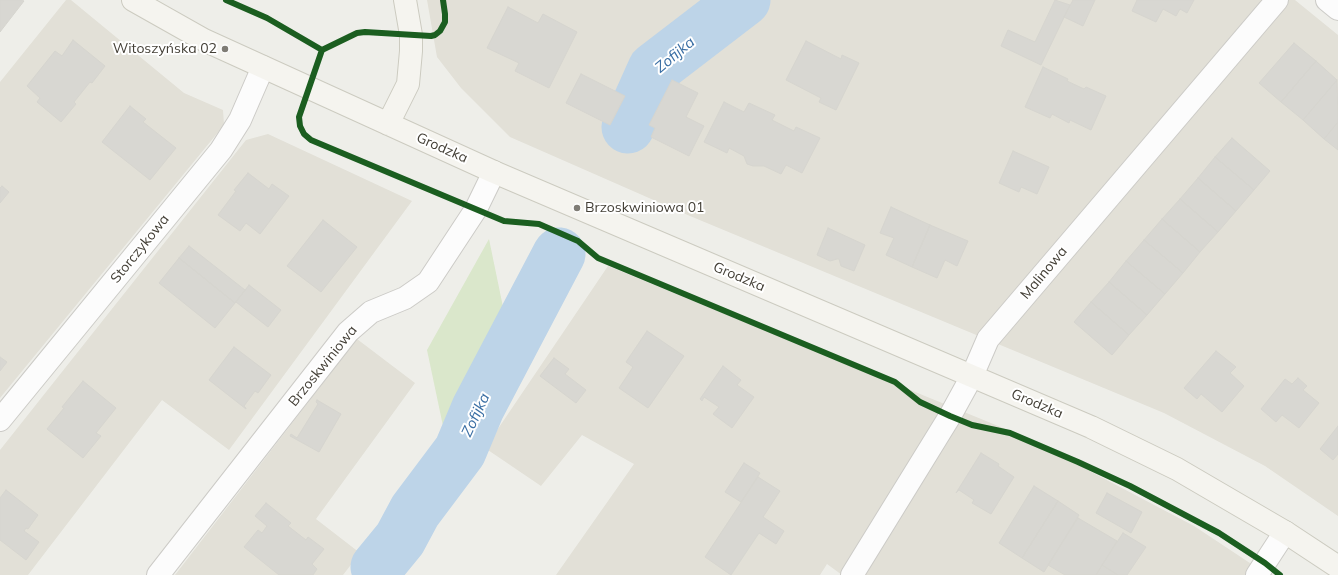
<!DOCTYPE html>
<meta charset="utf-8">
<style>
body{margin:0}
canvas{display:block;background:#eeeee9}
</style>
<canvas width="1338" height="575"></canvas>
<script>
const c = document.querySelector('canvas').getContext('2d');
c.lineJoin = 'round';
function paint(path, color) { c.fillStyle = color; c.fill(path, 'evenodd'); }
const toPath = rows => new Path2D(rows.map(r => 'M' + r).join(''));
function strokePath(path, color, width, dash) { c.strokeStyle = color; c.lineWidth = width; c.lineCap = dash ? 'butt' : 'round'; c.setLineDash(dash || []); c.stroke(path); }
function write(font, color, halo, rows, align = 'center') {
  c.font = font + ' Mulish,sans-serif'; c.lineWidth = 4; c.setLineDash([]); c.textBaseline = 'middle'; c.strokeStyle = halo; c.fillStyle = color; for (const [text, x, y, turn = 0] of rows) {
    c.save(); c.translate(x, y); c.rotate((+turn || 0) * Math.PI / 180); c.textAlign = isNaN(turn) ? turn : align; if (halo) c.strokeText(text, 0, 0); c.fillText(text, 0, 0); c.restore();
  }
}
const residential = toPath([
 [66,0,71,0,184,93,223,110,224,125,0,398,0,82],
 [427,0,1295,0,1338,35,1338,516,1265,466,1164,413,690,216,510,137,461,88,437,57],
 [268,134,412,201,229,450,162,400,28,575,0,575,0,450,246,140],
 [608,266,1025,437,1194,526,1268,575,842,575,827,564,820,575,556,575,634,464,582,435,541,486,485,448],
 [357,339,415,383,316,519,360,553,343,575,175,575]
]);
const green = toPath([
 [489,239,503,307,443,426,427,350]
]);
const river = toPath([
 [628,127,654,69,744,0],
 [377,567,400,539,415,511,460,451,478,408,559,254]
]);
const building = toPath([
 [0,0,22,0,24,1,0,32,0,0],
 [1055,0,1070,5,1041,65,1001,46,1008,30,1035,42,1055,0],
 [1073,0,1095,0,1083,26,1064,17,1073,0],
 [1137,0,1194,0,1187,13,1180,9,1176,16,1163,9,1156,22,1132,11,1137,0],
 [508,7,538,23,543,14,577,32,549,88,515,71,519,63,487,48,508,7],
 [73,40,105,66,92,83,90,82,74,102,76,104,61,122,37,102,40,98,27,86,55,51,62,56,73,40],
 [806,41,841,59,842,55,859,63,836,110,819,102,821,98,786,80,806,41],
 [1294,43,1316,61,1281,102,1259,83,1294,43],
 [1316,61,1337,80,1303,120,1281,102,1316,61],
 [1043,67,1068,79,1067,81,1084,89,1086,87,1106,96,1091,130,1070,120,1069,123,1052,114,1050,118,1025,107,1043,67],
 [581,74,625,96,610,125,566,103,581,74],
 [672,80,698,93,686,117,704,126,689,156,651,137,655,128,649,125,672,80],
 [1337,80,1338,122,1324,139,1303,120,1337,80],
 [724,102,744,112,749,103,775,115,772,120,794,131,796,127,820,138,802,173,786,165,781,174,764,166,753,166,747,164,744,156,729,148,727,153,704,142,724,102],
 [130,106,146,119,143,122,176,148,150,180,102,142,130,106],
 [1338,122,1338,150,1324,139,1338,122],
 [1232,138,1270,171,1254,190,1215,157,1232,138],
 [1013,151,1049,167,1037,194,1021,187,1019,192,999,183,1013,151],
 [1215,157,1254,190,1236,211,1198,178,1215,157],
 [248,173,269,189,272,184,289,196,260,234,246,223,240,231,218,215,236,191,234,190,248,173],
 [1198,178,1236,211,1218,232,1180,199,1198,178],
 [2,186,9,192,0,203,0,188,2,186],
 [1180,199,1218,232,1200,252,1162,219,1180,199],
 [891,207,930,225,912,267,886,255,894,238,880,233,891,207],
 [1162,219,1200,252,1183,273,1144,240,1162,219],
 [323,220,357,247,321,292,287,266,323,220],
 [930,225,968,241,957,266,945,260,937,278,912,267,930,225],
 [828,228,865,245,854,271,841,266,839,259,837,259,830,261,817,255,828,228],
 [1144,240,1183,273,1165,294,1126,261,1144,240],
 [189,246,245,290,235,303,179,258,189,246],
 [179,258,235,303,215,328,159,283,179,258],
 [1126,261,1165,294,1147,315,1109,282,1126,261],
 [1109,282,1147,315,1129,335,1091,302,1109,282],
 [249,285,281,310,268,327,236,302,249,285],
 [1091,302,1129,335,1112,355,1074,322,1091,302],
 [647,331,684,356,648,408,619,388,633,367,626,362,647,331],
 [234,347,271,375,258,393,255,391,244,406,246,408,246,409,209,380,234,347],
 [1216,351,1236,367,1230,373,1244,386,1222,412,1201,394,1197,399,1184,388,1216,351],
 [0,357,7,362,0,371,0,357],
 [554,358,569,369,565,374,586,390,576,403,540,376,554,358],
 [723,366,741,380,737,385,754,397,732,428,713,414,719,407,704,397,702,401,700,399,723,366],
 [1298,378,1307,386,1303,390,1319,403,1299,428,1282,415,1276,422,1261,409,1285,379,1292,384,1298,378],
 [83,381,116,408,96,433,101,436,83,458,47,429,64,408,62,407,83,381],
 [317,400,341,414,319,452,290,436,291,434,297,438,318,404,316,402,317,400],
 [1338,426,1338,454,1333,460,1320,449,1338,426],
 [981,453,999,464,998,466,1014,477,991,514,972,503,974,500,959,490,956,493,981,453],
 [744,463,760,473,741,502,725,492,744,463],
 [758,477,780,491,763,517,784,531,776,544,759,533,731,575,705,557,758,477],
 [1034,486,1058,501,1022,558,999,543,1034,486],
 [6,490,38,515,28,529,26,528,24,531,39,542,26,560,0,540,0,498,6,490],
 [1107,493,1142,512,1131,533,1096,513,1107,493],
 [1058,501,1079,515,1044,572,1022,558,1058,501],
 [266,503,291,523,288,526,306,540,308,537,324,549,312,564,317,569,313,575,279,575,244,547,258,530,262,533,267,526,255,516,266,503],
 [1078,518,1117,541,1096,575,1065,575,1048,565,1078,518],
 [1123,533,1146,547,1127,575,1118,575,1102,565,1123,533],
 [1102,565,1118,575,1096,575,1102,565]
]);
const street = toPath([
 [1327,0,1338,9],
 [0,420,221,150,240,120,263,67],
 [158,575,348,332,371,312,405,298,428,282,476,209,494,172],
 [852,575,950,416,972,376,988,339,1277,0],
 [1257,575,1285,532]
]);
const secondary = toPath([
 [133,0,204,40,494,172,1091,427,1177,469,1285,532,1338,567],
 [388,124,408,84,411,51,411,35,405,0]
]);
const cycleway = toPath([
 [226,0,267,18,322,50,299,117,300,126,304,134,311,140,504,221,539,224,578,241,598,258,895,382,920,402,950,416,972,425,1010,433,1078,462,1130,486,1219,533,1265,563,1280,575],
 [322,50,357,33,365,32,431,36,435,35,440,31,445,22,445,14,443,0]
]);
const markers = [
 [225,49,4,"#7f7c75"],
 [577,208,4,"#7f7c75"]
];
const poiNames = [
 ["Witoszyńska 02",217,49],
 ["Brzoskwiniowa 01",585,208,"left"]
];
const streetNames = [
 ["Grodzka",442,148,24],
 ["Storczykowa",140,249,-51],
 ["Malinowa",1044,273,-50],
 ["Grodzka",739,277,23],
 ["Brzoskwiniowa",323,366,-51],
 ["Grodzka",1037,404,23]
];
const waterNames = [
 ["Zofijka",675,55,-40],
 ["Zofijka",476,415,-65]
];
paint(residential, '#e2e0d7');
paint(green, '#dae7cb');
strokePath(river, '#bdd4e8', 53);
paint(building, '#d8d7d2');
strokePath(building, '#d6d5cf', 1);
strokePath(street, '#cccbc7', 24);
strokePath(secondary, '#cccbc0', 24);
strokePath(street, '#fcfcfc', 22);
strokePath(secondary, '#f5f4ef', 22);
strokePath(cycleway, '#1b5e20', 6);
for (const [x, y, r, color] of markers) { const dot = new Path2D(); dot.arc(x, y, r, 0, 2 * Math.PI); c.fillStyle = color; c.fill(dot); strokePath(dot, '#fff', 1.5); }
write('14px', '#433f36', '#fff', poiNames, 'right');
write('14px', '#433f36', '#fff', streetNames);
write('italic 15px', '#3b6fa4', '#fff', waterNames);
</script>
